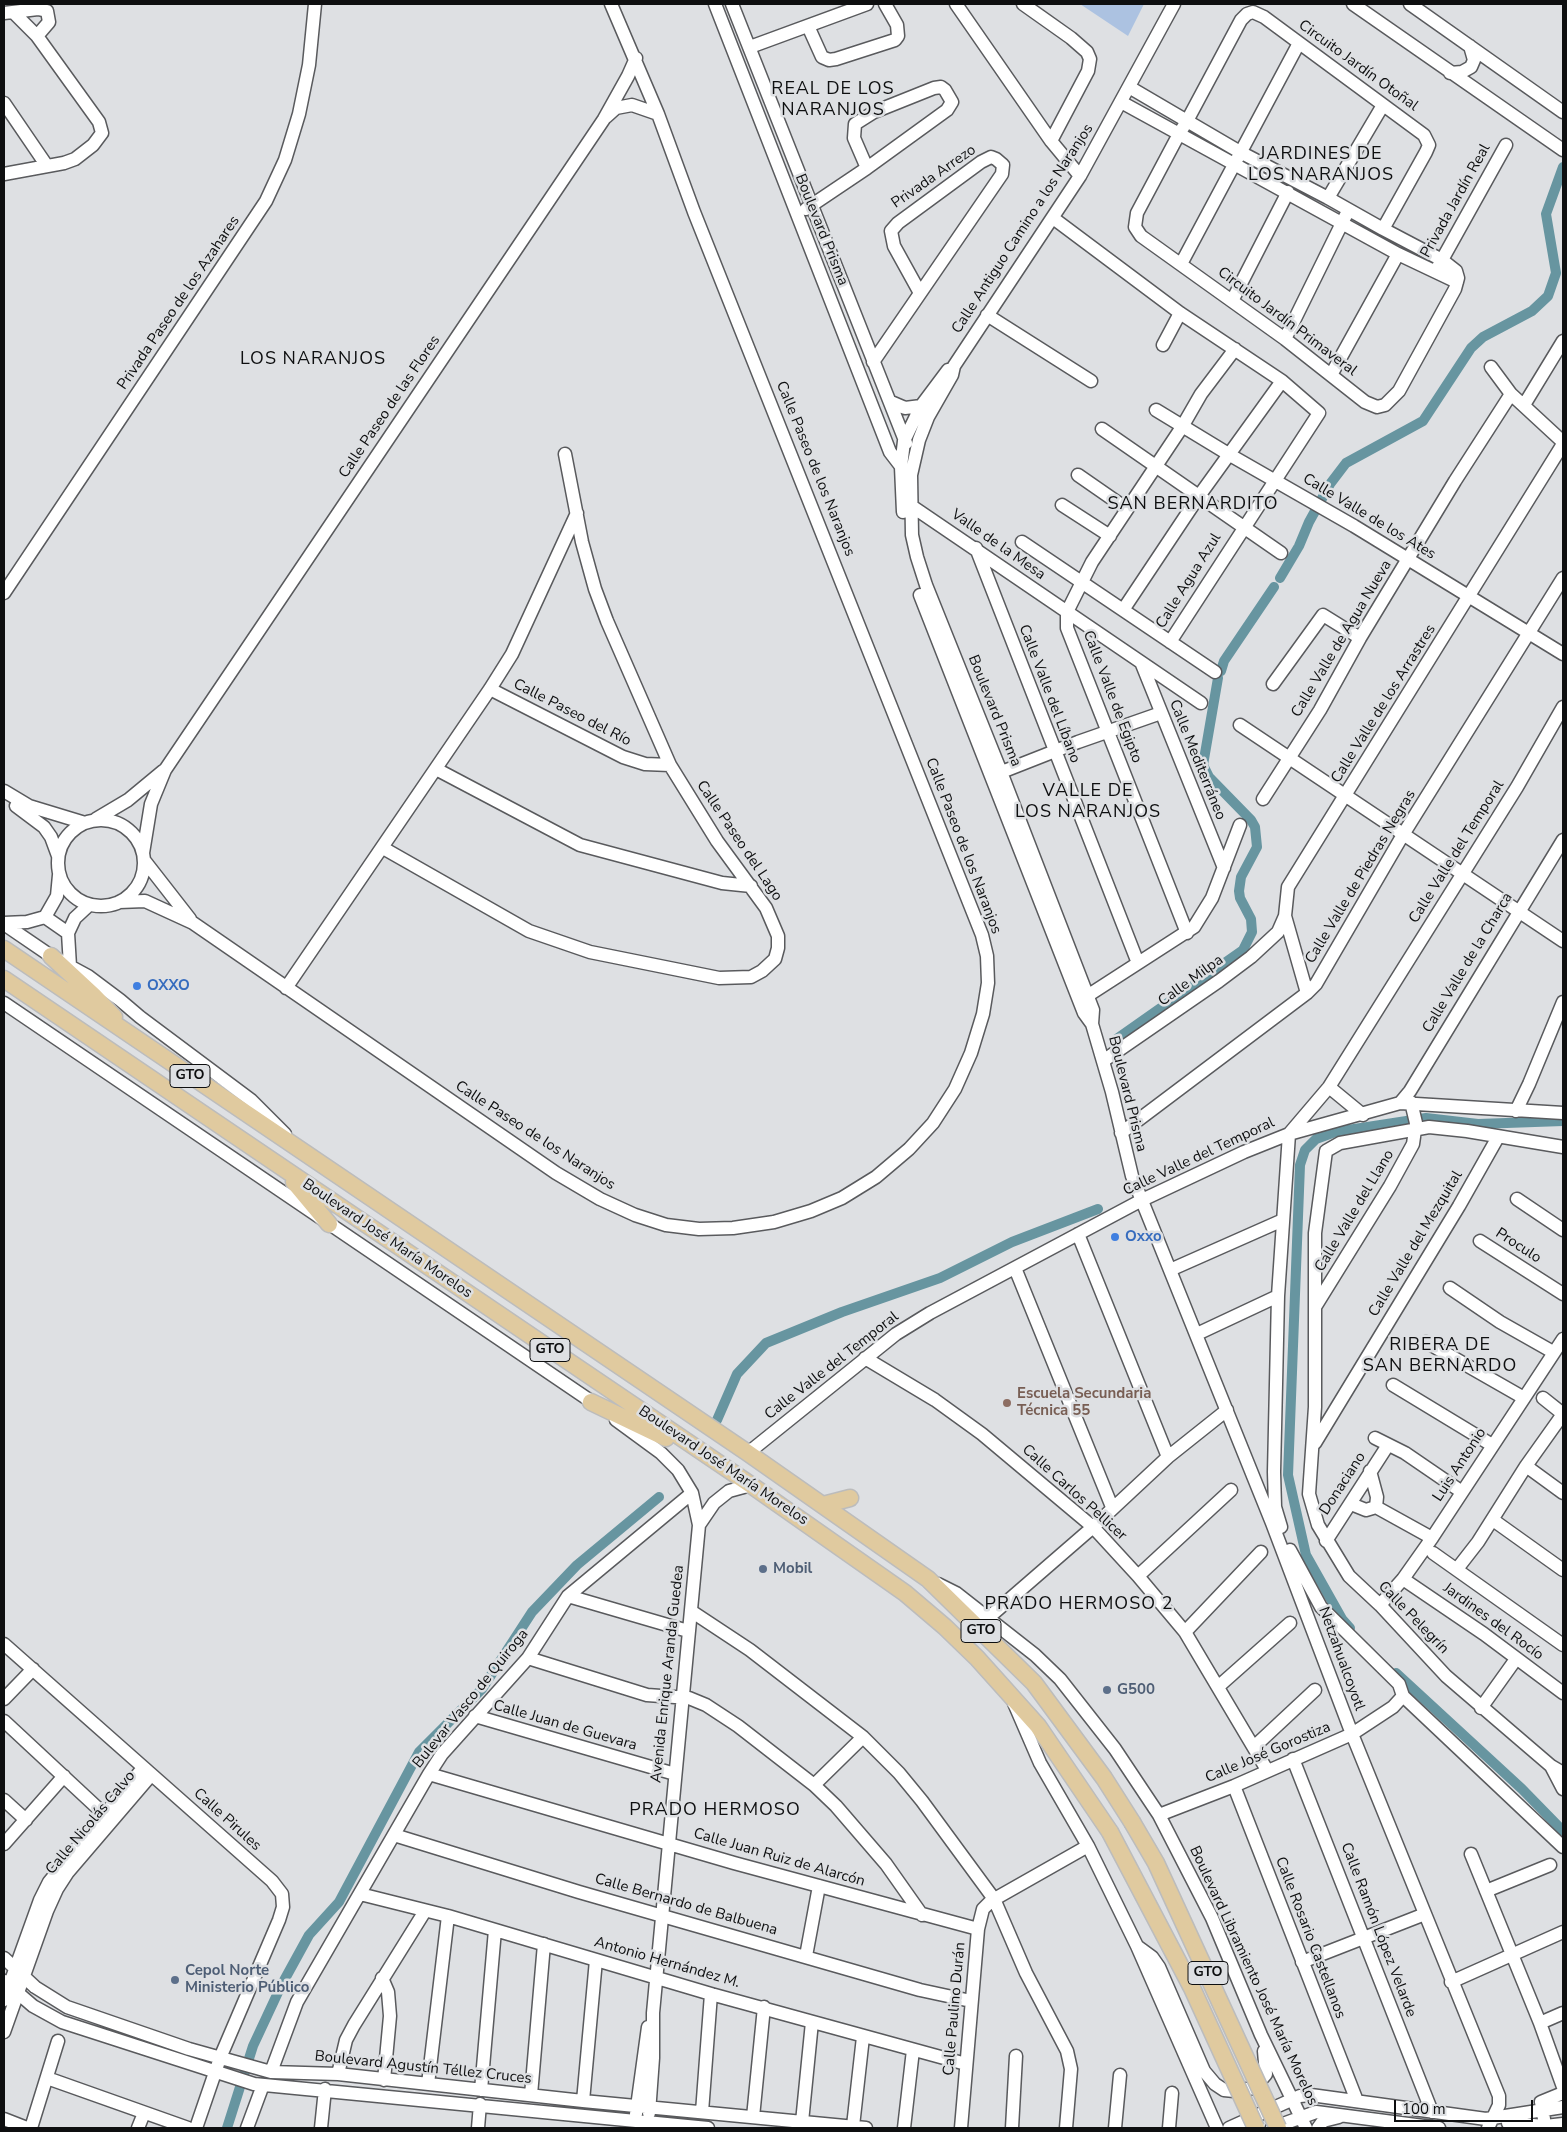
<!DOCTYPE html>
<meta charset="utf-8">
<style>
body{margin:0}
#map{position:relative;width:1567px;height:2132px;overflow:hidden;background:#dee0e3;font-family:"Nunito Sans",sans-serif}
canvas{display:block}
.frame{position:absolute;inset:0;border:5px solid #0e0f10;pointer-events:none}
.scale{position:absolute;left:1394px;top:2100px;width:139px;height:22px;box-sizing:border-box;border:2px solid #0e0f10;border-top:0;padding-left:6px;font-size:15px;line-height:18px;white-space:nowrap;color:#0e0f10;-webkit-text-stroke:4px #dee0e3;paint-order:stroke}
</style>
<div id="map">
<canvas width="1567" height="2132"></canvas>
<div class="frame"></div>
<div class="scale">100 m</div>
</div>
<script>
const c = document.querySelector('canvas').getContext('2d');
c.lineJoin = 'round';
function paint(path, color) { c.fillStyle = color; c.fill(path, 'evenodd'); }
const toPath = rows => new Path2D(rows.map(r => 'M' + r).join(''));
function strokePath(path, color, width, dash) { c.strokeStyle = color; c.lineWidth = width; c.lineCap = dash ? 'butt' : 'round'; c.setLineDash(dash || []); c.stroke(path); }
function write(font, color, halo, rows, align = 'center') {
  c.font = font + ' "Nunito Sans",sans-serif'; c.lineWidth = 5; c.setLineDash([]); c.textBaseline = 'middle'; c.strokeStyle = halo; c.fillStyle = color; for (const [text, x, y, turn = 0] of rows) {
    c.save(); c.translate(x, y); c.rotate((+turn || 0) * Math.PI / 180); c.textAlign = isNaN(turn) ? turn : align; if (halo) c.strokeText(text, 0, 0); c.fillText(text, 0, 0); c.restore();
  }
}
const green = toPath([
 [1080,4,1144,4,1128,36]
]);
const canal = toPath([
 [1280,578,1299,546,1309,522,1330,484,1346,463,1423,421,1471,348,1483,337,1532,311,1548,296,1556,273,1546,214,1563,167],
 [1221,671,1224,661,1274,587],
 [1115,1040,1243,950,1252,932,1251,919,1240,898,1239,891,1241,877,1257,847,1255,827,1251,820,1209,777,1203,765,1218,678],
 [717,1420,737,1374,766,1343,842,1312,940,1278,1012,1242,1098,1209],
 [1350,1628,1342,1619,1306,1555,1288,1475,1300,1165,1305,1150,1316,1139,1335,1132,1426,1118,1478,1124,1563,1121],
 [1396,1673,1522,1789,1563,1831],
 [227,2128,253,2046,281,1986,309,1935,339,1902,419,1752,482,1689,532,1612,577,1565,659,1497]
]);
const minor = toPath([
 [715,4,890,452,903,469],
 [732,4,906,443],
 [956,4,1051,141,1080,176],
 [1023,4,1071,38,1087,52,1090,59,1088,71,1051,141],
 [1174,4,1080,176,954,366,952,375,928,417,919,440,911,475,912,535,917,557,926,585,1001,772,1093,1010,1092,1024,1112,1092,1132,1176,1272,1523,1352,1734,1499,2096,1499,2105,1488,2128],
 [1353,4,1563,150],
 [1410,4,1563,112],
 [4,13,38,9,47,11,49,22,37,36],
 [808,26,822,57,829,60,836,59,895,40,898,36,897,25,885,4],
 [750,47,867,4],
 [1450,73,1462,72,1471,67,1474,60,1470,46],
 [1129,87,1187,121,1240,152,1328,198,1383,229,1442,260,1456,271,1458,278,1455,289,1399,391,1385,405,1377,407,1365,402,1285,339,1141,236,1135,227,1137,213,1179,134,1187,121,1241,20,1247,14,1253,12,1264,17,1424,135,1429,145,1426,152,1383,229],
 [1121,102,1398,254,1457,282],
 [4,103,47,166],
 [606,117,616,108,632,105,658,114],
 [4,174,64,163,75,159,93,145,102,133,99,122,37,36,14,13],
 [1328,198,1383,105],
 [806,209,867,168,947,110,952,102,945,90,941,87,934,88,874,112,855,124,854,138,867,168],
 [1053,218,1180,313,1282,381,1319,413,1170,642],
 [1181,264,1299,43],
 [1438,267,1506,145],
 [1232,301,1288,192],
 [987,315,1091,381],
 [1285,339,1346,215],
 [1163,345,1180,313],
 [873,362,1002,174,1003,165,996,159,991,157,981,162,898,223,891,231,894,246,920,293],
 [1491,367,1511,394,1563,442],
 [1331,375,1398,254],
 [891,402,905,408,921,406],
 [1524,405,1563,341],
 [1156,410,1230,455,1354,526,1563,654],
 [1102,429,1281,553],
 [1078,475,1127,509],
 [910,505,1201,703],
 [1062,505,1110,536],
 [903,512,901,467,904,441,921,406,948,370],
 [1022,542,1215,672],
 [976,548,1138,963],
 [4,593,266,201,285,160,299,114,309,65,315,4],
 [920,595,1084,1013,1092,1024],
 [1123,610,1199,496,1282,381],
 [1141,662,1224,868],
 [1273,684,1323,615,1360,638],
 [490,689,623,757,645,764,670,765],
 [1240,725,1563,941],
 [436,769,580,845,722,883,751,886],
 [994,775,1078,742,1161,713],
 [4,791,29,806,85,823],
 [1263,799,1320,710,1360,638,1455,481,1511,394],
 [16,806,44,827,51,837,58,856],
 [96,819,128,800,163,771],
 '58 863a43 43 0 1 1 86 0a43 43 0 1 1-86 0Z',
 [383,848,529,931,590,952,719,978,751,977,762,971,775,959,778,948,778,936,766,908,717,841,670,765,607,621,595,589,582,542,565,454],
 [143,853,151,804,165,770,604,119,628,76,636,58],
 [144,860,190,919],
 [119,902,145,901,193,923,556,1173,600,1199,635,1215,666,1225,699,1229,733,1228,774,1222,811,1211,842,1198,876,1177,909,1149,933,1123,955,1089,971,1053,983,1014,988,983,987,956,982,935,694,212,658,114,611,4],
 [45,917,68,933],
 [4,923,27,922,45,917,57,896,59,875],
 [4,924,51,956,88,976,120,1000,140,1017,251,1100,285,1134],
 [1187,933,1067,628,1067,612,1092,562,1182,427,1201,394,1235,349],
 [70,966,68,933,75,918,89,905],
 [286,988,490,689,512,654,577,513],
 [1307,993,1285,916,1288,887,1563,444],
 [1081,1000,1194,927,1212,898,1240,825],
 [4,1003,598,1406],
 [1103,1061,1219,981,1251,957,1278,932,1285,916],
 [1329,1087,1363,1115],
 [1400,1103,1410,1091,1563,840],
 [1516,1111,1529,1084,1563,1002],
 [1121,1133,1307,993,1316,984,1404,833,1563,578],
 [1289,1134,1329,1087,1517,787,1563,707],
 [1563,1147,1467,1131,1429,1127,1340,1143,1326,1151,1315,1233,1315,1407,1309,1494,1318,1525,1349,1576,1380,1605,1446,1676,1551,1766,1563,1773],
 [1517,1199,1563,1230],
 [1078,1234,1168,1457],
 [1480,1241,1563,1294],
 [1015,1268,1112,1507],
 [1170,1270,1283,1220],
 [1450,1288,1500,1322,1553,1352],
 [1315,1307,1390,1186,1413,1144,1416,1123,1411,1102],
 [1197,1334,1278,1296],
 [1426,1342,1524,1398],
 [865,1358,935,1400,982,1434,1093,1527,1138,1576,1185,1632,1267,1770],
 [1393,1385,1492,1445],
 [1543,1398,1563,1414],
 [616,1420,661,1453,678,1470,692,1493,699,1525],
 [1375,1438,1405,1453,1462,1492],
 [1315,1443,1459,1206,1498,1137],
 [748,1453,896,1334,930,1313,1142,1200,1244,1152,1289,1134,1400,1103,1563,1113],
 [1526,1466,1563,1493],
 [1370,1471,1377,1497,1376,1507],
 [1351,1504,1366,1510,1376,1507],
 [1376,1507,1432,1538],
 [1493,1520,1563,1570],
 [1281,1527,1275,1507,1274,1472,1278,1296,1289,1134],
 [1326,1541,1388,1445],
 [1433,1553,1563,1645],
 [1457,1569,1478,1542,1526,1466,1563,1414],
 [1138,1576,1231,1490],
 [1403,1579,1484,1634,1563,1693],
 [938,1584,956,1593,1035,1655,1060,1679,1115,1749,1159,1815,1212,1918,1261,2035,1306,2128],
 [568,1596,688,1631],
 [1380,1605,1403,1579,1432,1538,1563,1339],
 [691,1611,750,1650,863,1737,899,1773,922,1801,994,1899,1026,1973,1067,2051,1071,2069,1066,2128],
 [988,1618,1093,1527,1168,1457,1227,1410],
 [1185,1632,1261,1552],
 [4,1644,272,1881,282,1894,283,1907,279,1920,220,2058,196,2128],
 [528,1658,647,1695,689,1698,706,1705,738,1726,814,1785,836,1806,886,1864,922,1915],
 [1219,1686,1290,1623],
 [1403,1696,1563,1847],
 [4,1699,33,1669],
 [1014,1703,1040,1763,1088,1846,1137,1946,1217,2128],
 [1481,1708,1516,1659],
 [475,1716,675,1774],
 [4,1721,104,1814],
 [1255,1746,1315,1690],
 [1293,1759,1432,2112],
 [1551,1766,1563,1789],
 [429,1774,734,1863,978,1929],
 [814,1785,863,1737],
 [1234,1786,1357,2101],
 [4,1800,26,1820],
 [1159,1815,1234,1786,1352,1734,1393,1707,1403,1696,1399,1684,1321,1607,1290,1550],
 [394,1835,579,1892,920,1990,971,2001],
 [4,1844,64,1776],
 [1471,1854,1540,2023,1563,2087],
 [1486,1891,1550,1865],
 [360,1894,448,1916,711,1994,966,2064],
 [1137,1946,1152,1957,1159,1967,1204,2071,1215,2084,1224,2090,1234,2091,1254,2088,1266,2074,1264,2051],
 [806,1956,819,1886],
 [4,1958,35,1987,67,2007,189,2049,271,2072,338,2074,583,2101,866,2128],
 [1302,1962,1425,1914],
 [382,1978,388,1992,390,2016,384,2080],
 [4,1981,33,2006,62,2022,254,2084,708,2128],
 [1451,1982,1563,1932],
 [4,2000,40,1900,49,1882,143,1768],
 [1540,2023,1563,2013],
 [4,2032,47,1911,57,1889,68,1872,151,1775],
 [271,2072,297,2002,429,1774,442,1754,528,1658,568,1596,692,1493],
 [338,2074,346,2040,354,2025,425,1911],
 [47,2078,188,2128],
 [428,2084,448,1916],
 [481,2090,495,1930],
 [531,2095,544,1944],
 [583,2101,596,1960],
 [702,2112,711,1994],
 [649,2113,653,2058,653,2013,699,1525,714,1503,729,1491,751,1485],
 [636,2114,648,2027],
 [753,2117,764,2007],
 [4,2119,27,2128],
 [1544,2119,1541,2102,1563,2093],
 [802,2122,812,2022],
 [1508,2123,1545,2126,1563,2124],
 [853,2126,863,2037],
 [31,2128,58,2041],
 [138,2128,144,2113],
 [247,2128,263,2085],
 [321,2128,325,2089],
 [478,2128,480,2104],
 [904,2128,913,2050],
 [961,2128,978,1929,983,1909,991,1901,1088,1846],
 [1012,2128,1016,2056],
 [1115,2128,1120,2075],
 [1169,2128,1172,2093],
 [1229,2128,1300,2096,1311,2095,1486,2119,1563,2107],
 [1272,2128,1316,2112,1439,2128],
 [1318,2128,1323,2121,1339,2117]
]);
const major = toPath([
 [4,949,748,1453,928,1579,1034,1683,1104,1778,1132,1822],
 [51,956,93,995,114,1017],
 [4,979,751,1485,905,1593,945,1627,977,1658,1038,1726,1110,1832],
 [294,1182,329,1224],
 [591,1402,666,1438],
 [823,1505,850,1498]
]);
const majorBridge = toPath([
 [1132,1822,1156,1863,1278,2128],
 [1110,1832,1192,1988,1256,2128]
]);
const markers = [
 [137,986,5,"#3f7fe0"],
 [1115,1237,5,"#3f7fe0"],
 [1007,1403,5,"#8d6e63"],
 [763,1569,5,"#5c6f8a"],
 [1107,1690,5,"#5c6f8a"],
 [175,1980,5,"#5c6f8a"]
];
const shields = [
 [190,1076,40],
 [550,1350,40],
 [981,1631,40],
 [1208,1973,40]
];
const shieldNames = [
 ["GTO",190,1076],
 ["GTO",550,1350],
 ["GTO",981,1631],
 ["GTO",1208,1973]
];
const streetNames = [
 ["Circuito Jardín Otoñal",1358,66,36],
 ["Privada Arrezo",934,177,-35],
 ["Privada Jardín Real",1456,201,-61],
 ["Calle Antiguo Camino a los Naranjos",1023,229,-57],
 ["Boulevard Prisma",821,230,68],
 ["Privada Paseo de los Azahares",179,303,-56],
 ["Circuito Jardín Primaveral",1287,322,37],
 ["Calle Paseo de las Flores",390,407,-56],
 ["Calle Paseo de los Naranjos",815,469,68],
 ["Calle Valle de los Ates",1369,517,31],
 ["Valle de la Mesa",998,545,35],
 ["Calle Agua Azul",1189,581,-58],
 ["Calle Valle de Agua Nueva",1342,639,-59],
 ["Calle Valle del Líbano",1049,694,69],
 ["Calle Valle de Egipto",1112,697,69],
 ["Calle Valle de los Arrastres",1384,704,-58],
 ["Boulevard Prisma",994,711,68],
 ["Calle Paseo del Río",572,713,27],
 ["Calle Mediterráneo",1197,760,68],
 ["Calle Paseo del Lago",739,841,56],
 ["Calle Paseo de los Naranjos",963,846,69],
 ["Calle Valle del Temporal",1457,852,-58],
 ["Calle Valle de Piedras Negras",1361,877,-59],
 ["Calle Valle de la Charca",1468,963,-59],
 ["Calle Milpa",1191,981,-36],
 ["Boulevard Prisma",1127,1094,76],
 ["Calle Paseo de los Naranjos",535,1136,33],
 ["Calle Valle del Temporal",1199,1157,-25],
 ["Calle Valle del Llano",1355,1211,-59],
 ["Boulevard José María Morelos",387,1239,34],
 ["Calle Valle del Mezquital",1416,1244,-59],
 ["Proculo",1518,1246,33],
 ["Calle Valle del Temporal",832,1366,-38],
 ["Luis Antonio",1460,1465,-57],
 ["Boulevard José María Morelos",723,1466,34],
 ["Donaciano",1343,1484,-57],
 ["Calle Carlos Pellicer",1074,1493,42],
 ["Calle Pelegrín",1413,1618,46],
 ["Jardines del Rocío",1493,1622,36],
 ["Netzahualcoyotl",1341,1659,70],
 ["Avenida Enrique Aranda Guedea",668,1674,-84],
 ["Bulevar Vasco de Quiroga",471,1699,-51],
 ["Calle Juan de Guevara",565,1726,16],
 ["Calle José Gorostiza",1268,1753,-23],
 ["Calle Pirules",227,1820,42],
 ["Calle Nicolás Calvo",91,1823,-50],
 ["Calle Juan Ruiz de Alarcón",779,1858,16],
 ["Calle Bernardo de Balbuena",686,1905,16],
 ["Calle Ramón López Velarde",1378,1930,69],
 ["Calle Rosario Castellanos",1310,1938,69],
 ["Antonio Hernández M.",667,1963,16],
 ["Boulevard Libramiento José María Morelos",1253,1976,65],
 ["Calle Paulino Durán",955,2009,-85],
 ["Boulevard Agustín Téllez Cruces",423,2068,6]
];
const shopNames = [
 ["OXXO",147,986],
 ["Oxxo",1125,1237]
];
const educationNames = [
 ["Escuela Secundaria",1017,1394],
 ["Técnica 55",1017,1411]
];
const serviceNames = [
 ["Mobil",773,1569],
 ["G500",1117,1690],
 ["Cepol Norte",185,1971],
 ["Ministerio Público",185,1988]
];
const quarterNames = [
 ["REAL DE LOS",833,90],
 ["NARANJOS",833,111],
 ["JARDINES DE",1321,155],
 ["LOS NARANJOS",1321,176],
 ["LOS NARANJOS",313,360],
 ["SAN BERNARDITO",1193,505],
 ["VALLE DE",1088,792],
 ["LOS NARANJOS",1088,813],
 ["RIBERA DE",1440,1346],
 ["SAN BERNARDO",1440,1367],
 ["PRADO HERMOSO 2",1079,1605],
 ["PRADO HERMOSO",715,1811]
];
paint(green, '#acc2e1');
strokePath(canal, '#6795a0', 10);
strokePath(minor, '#595a5d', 15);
strokePath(major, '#bcbcbc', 19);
strokePath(minor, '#fff', 12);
strokePath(major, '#e0ca9f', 16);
strokePath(majorBridge, '#bcbcbc', 19, []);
strokePath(majorBridge, '#e0ca9f', 16);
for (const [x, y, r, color] of markers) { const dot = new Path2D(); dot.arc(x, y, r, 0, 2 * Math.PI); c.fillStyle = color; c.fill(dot); strokePath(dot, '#dee0e3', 2); }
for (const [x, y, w] of shields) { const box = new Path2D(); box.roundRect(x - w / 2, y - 11.5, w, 23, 4); c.fillStyle = '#dee0e3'; c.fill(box); strokePath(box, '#0e0f10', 1); }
write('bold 14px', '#0e0f10', null, shieldNames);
write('15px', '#0e0f10', '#dee0e3', streetNames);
write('bold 15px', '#366cbe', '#dee0e3', shopNames, 'left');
write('bold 15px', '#785e54', '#dee0e3', educationNames, 'left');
write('bold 15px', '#4e5e75', '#dee0e3', serviceNames, 'left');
c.letterSpacing = '1px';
write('18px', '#0e0f10', '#dee0e3', quarterNames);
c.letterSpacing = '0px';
</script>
